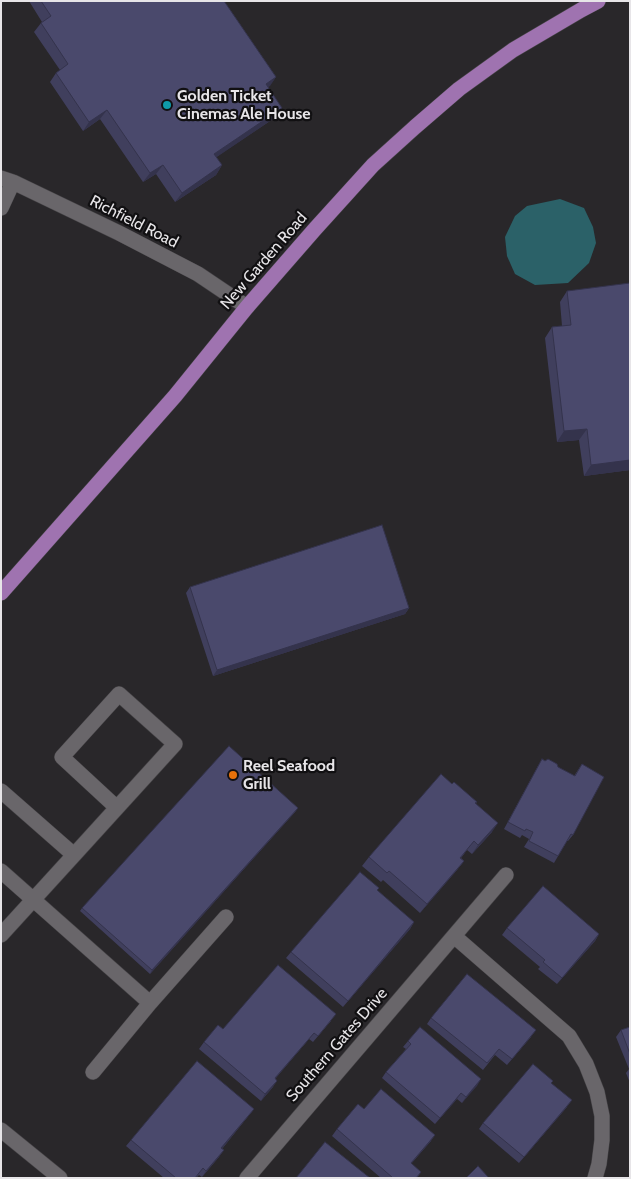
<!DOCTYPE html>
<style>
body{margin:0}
#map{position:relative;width:631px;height:1179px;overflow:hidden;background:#29272a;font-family:Cabin,sans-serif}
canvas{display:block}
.frame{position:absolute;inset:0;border:2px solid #e7e5e8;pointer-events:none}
</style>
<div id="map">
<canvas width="631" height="1179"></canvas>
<div class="frame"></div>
</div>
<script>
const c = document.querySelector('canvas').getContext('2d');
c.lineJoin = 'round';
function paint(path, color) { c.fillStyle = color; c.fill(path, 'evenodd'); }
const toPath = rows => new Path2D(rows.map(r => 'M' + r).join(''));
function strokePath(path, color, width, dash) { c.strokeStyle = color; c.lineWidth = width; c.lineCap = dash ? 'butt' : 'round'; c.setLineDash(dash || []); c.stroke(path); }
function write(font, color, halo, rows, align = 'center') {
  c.font = font + ' Cabin,sans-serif'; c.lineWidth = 4.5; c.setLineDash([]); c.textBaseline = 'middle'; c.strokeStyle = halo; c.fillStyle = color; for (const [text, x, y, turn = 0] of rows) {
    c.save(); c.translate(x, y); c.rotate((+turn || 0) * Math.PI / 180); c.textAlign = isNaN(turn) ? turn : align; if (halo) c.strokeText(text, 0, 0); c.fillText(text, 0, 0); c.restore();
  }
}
const water = toPath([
 [560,199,584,208,593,227,596,243,589,263,568,283,535,285,515,274,507,256,505,237,515,216,527,206]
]);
const minor = toPath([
 [1,178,13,182,119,233,198,274,247,307],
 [1,208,13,182],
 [1,791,74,855,1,935],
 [74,855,175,744,119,694,62,757,116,807],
 [1,871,150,1003,226,917],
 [454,936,569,1036,586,1064,597,1092,602,1116,602,1140,599,1164,595,1178],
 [93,1072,150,1003],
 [1,1130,60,1178],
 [247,1178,506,875]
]);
const major = toPath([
 [1,593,175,396,247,307,315,229,373,165,415,127,459,89,513,50,581,10,598,1]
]);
const wall = toPath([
 [29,1,224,1,276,77,268,87,276,117,216,157,222,165,216,175,175,202,156,174,143,182,100,119,83,131,50,82,56,73,60,70,34,32,41,23,42,22],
 [567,291,630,470,584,476,579,440,557,442,545,338,552,327,562,326,560,302],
 [190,587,409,608,405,614,213,676,186,593],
 [542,759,574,776,582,764,573,835,568,841,567,841,554,863,524,847,529,839,522,835,520,838,504,829,538,766],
 [476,803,492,832,472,854,467,850,461,858,464,861,457,870,420,913,383,880,381,882,362,866,369,857],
 [296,811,150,974,80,911,82,908],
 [379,888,377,891,414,922,410,929,343,1007,286,958,291,952],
 [507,928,599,934,595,941,557,984,538,969,540,967,502,935],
 [431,1018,531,1037,507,1065,495,1055,483,1070,427,1024],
 [331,1021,313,1042,309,1039,275,1079,273,1087,261,1101,199,1049,204,1042,223,1029],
 [630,1027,630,1083,626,1073,629,1069,616,1037,621,1030],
 [408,1041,481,1079,462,1103,457,1099,435,1124,382,1078,386,1072,406,1049,403,1047],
 [553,1081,551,1083,567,1107,519,1163,479,1129,483,1123],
 [254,1109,222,1149,219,1157,202,1177,199,1175,196,1178,164,1178,126,1146,131,1140],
 [364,1109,431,1141,411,1164,421,1172,417,1178,381,1178,332,1136,337,1129]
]);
const shadedWall = toPath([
 [276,77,270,86,260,93,266,84],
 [282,108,276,117,208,163,214,154],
 [107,110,100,119,83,131,89,122],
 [163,165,156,174,143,182,150,173],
 [222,165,216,175,175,202,182,193],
 [587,429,579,440,557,442,564,431],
 [630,460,630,470,584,476,591,465],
 [409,608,405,614,213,676,217,670],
 [298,808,296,811,150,974,152,970],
 [498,823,492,832,472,854,478,845],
 [464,861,457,870,420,913,427,904],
 [414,922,410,929,343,1007,348,1001],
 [599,934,595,941,557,984,562,978],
 [536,1030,531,1037,507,1065,512,1059],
 [314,1033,309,1039,270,1085,275,1078],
 [481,1079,477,1086,462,1103,466,1097],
 [277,1081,273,1087,261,1101,265,1094],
 [461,1093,457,1099,435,1124,440,1118],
 [572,1100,567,1107,519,1163,524,1157],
 [254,1109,249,1115,217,1155,221,1148],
 [435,1135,431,1141,406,1169,411,1163],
 [224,1150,219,1157,202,1177,206,1171]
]);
const building = toPath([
 [41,1,224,1,276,77,266,84,282,108,214,154,222,165,182,193,163,165,150,173,107,110,89,122,56,73,68,64,41,23,51,16,41,1],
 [630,283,630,460,591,465,587,429,564,431,552,327,571,325,567,291,630,283],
 [382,525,409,608,217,670,190,587,382,525],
 [229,746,298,808,152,970,82,908,229,746],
 [542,759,545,761,548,759,557,764,558,767,575,776,582,764,604,777,573,835,571,834,558,856,529,841,533,832,526,829,525,831,508,822,542,759],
 [441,774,452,784,454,782,477,802,475,803,498,823,478,845,474,841,460,858,464,861,427,904,389,871,387,873,369,857,441,774],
 [360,872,379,888,377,890,414,922,348,1001,291,952,360,872],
 [543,886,599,934,562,978,543,962,545,960,507,928,543,886],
 [278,965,336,1014,318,1036,314,1033,275,1078,277,1081,265,1094,204,1042,218,1025,223,1029,278,965],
 [467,974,536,1030,512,1059,499,1049,487,1063,431,1018,467,974],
 [420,1027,481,1079,466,1097,461,1093,440,1118,386,1072,411,1044,408,1041,420,1027],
 [630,1027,630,1054,621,1030,630,1027],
 [197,1061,254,1109,221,1148,224,1150,206,1171,203,1168,195,1178,176,1178,131,1140,197,1061],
 [533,1064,553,1081,551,1083,572,1100,524,1157,483,1123,533,1064],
 [381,1089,435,1135,411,1163,421,1172,416,1178,393,1178,337,1129,358,1104,364,1109,381,1089],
 [325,1142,370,1178,296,1178,325,1142],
 [478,1166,489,1178,466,1178,478,1166]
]);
const markers = [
 [167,105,5,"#0f9aa8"],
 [233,775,5,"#e8710a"]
];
const poiNames = [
 ["Golden Ticket",177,96],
 ["Cinemas Ale House",177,114],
 ["Reel Seafood",243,766],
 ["Grill",243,784]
];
const streetNames = [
 ["Richfield Road",134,222,27],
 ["New Garden Road",264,261,-49],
 ["Southern Gates Drive",337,1045,-49]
];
paint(water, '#2b6168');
strokePath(minor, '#454346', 16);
strokePath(major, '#454346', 16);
strokePath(minor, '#69666a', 15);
strokePath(major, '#9f73b0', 15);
paint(wall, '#403f5d');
paint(shadedWall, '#34334c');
paint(building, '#4a496c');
strokePath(building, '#34334c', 1);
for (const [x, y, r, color] of markers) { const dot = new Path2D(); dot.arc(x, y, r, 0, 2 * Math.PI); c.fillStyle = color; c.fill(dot); strokePath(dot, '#111012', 2); }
write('bold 16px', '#e7e5e8', '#111012', poiNames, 'left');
write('16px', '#e7e5e8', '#111012', streetNames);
</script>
